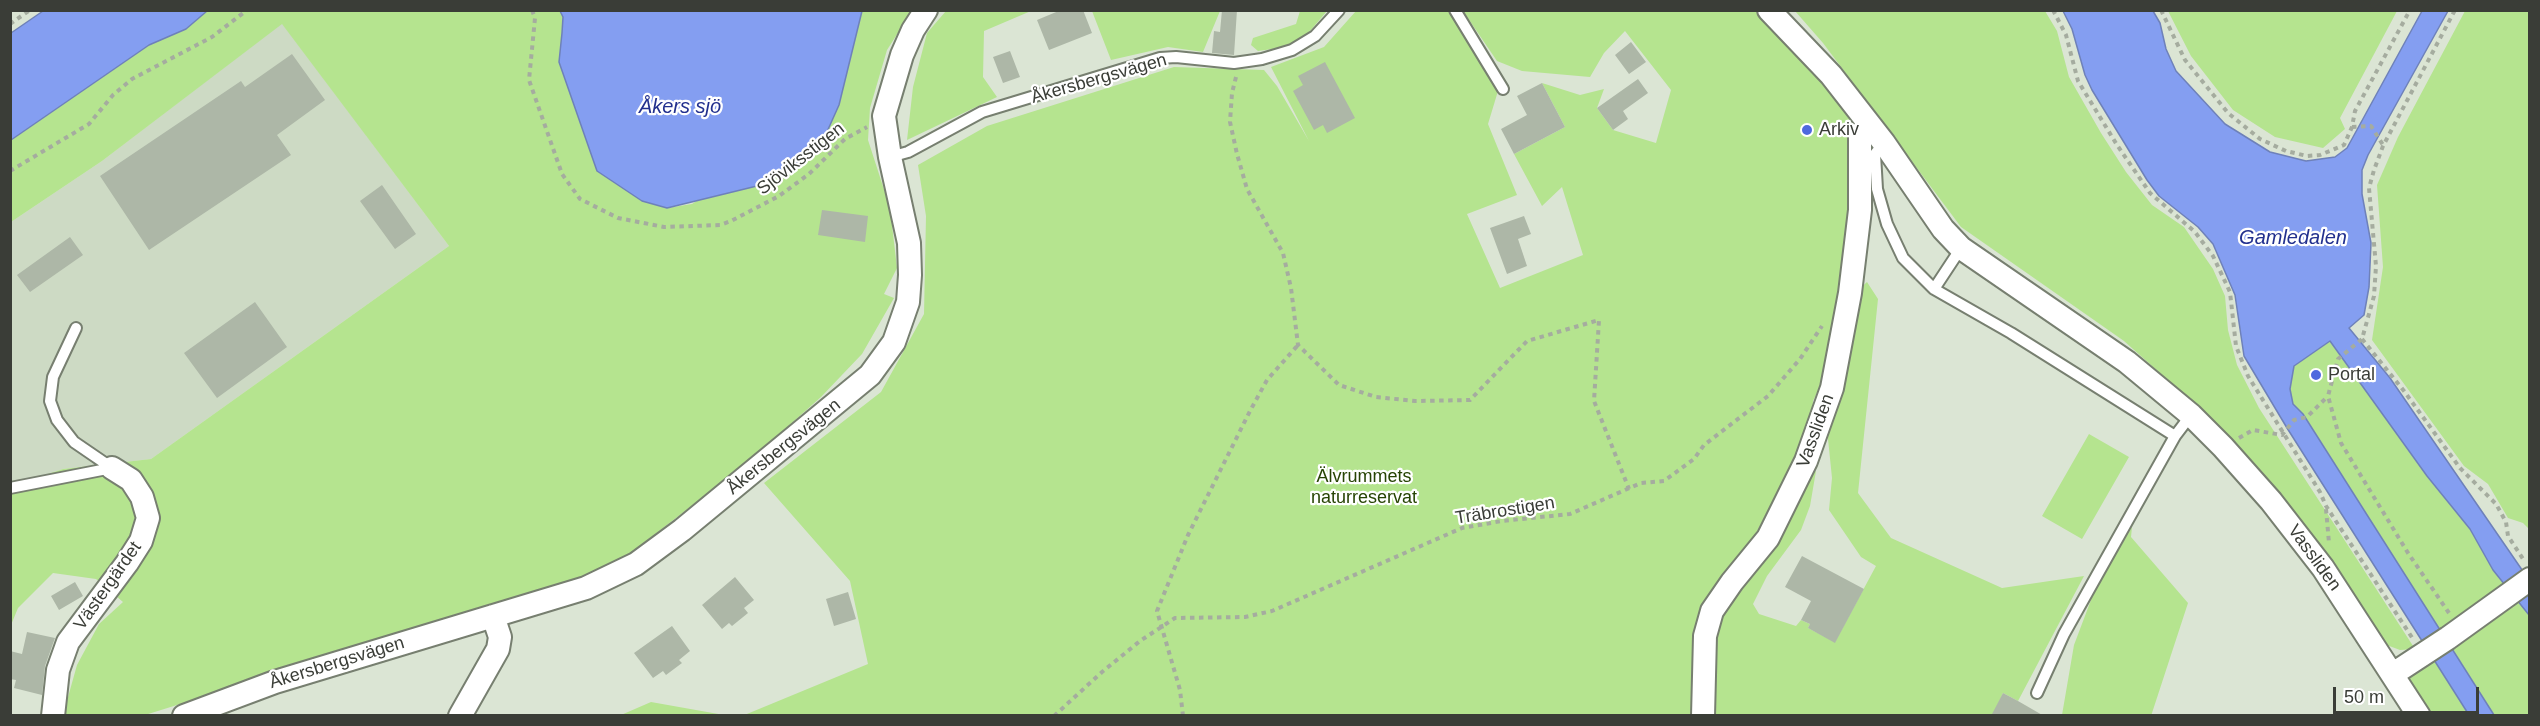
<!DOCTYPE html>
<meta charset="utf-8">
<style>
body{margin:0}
#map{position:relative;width:2540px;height:726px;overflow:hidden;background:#dbe5d4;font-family:Helvetica,sans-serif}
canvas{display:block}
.frame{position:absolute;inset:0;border:12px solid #3a3d37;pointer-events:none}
.scale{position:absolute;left:2333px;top:687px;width:146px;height:27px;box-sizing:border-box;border:3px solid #3a3d37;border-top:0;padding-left:8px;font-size:18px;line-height:21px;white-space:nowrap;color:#3a3d37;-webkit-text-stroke:4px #fff;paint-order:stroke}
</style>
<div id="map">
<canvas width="2540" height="726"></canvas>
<div class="frame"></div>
<div class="scale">50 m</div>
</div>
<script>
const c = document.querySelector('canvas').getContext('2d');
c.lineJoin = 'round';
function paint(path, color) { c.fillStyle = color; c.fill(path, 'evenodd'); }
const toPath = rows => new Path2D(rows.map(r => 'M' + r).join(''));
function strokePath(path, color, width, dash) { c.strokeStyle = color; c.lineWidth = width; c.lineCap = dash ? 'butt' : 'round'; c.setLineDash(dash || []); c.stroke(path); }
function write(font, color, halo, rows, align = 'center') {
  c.font = font + ' Helvetica,sans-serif'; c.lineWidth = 4.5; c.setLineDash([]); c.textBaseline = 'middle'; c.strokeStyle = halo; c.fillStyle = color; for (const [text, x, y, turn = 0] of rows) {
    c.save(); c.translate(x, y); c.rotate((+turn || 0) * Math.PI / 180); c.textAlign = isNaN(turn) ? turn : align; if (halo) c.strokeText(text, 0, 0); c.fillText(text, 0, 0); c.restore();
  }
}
const built = toPath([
 [282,23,449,246,151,459,63,469,11,486,11,222,102,161]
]);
const green = toPath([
 [207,11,560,11,563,17,562,33,559,62,642,201,667,208,692,204,839,105,862,11,912,11,887,50,870,108,868,140,890,208,897,268,884,294,894,298,862,354,821,397,747,463,632,552,584,578,145,715,63,715,77,665,99,624,123,602,96,579,53,573,18,608,11,625,11,486,63,469,151,459,449,246,282,24,102,161,11,222,11,140,149,45,186,29],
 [946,11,1031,11,984,31,983,77,997,97,907,140,913,87,927,33],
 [1092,11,1220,11,1203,52,1168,47,1111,60],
 [1300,11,1327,11,1305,37,1287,47,1258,51,1251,45,1253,38,1296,24],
 [1356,11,1449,11,1498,91,1488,124,1517,195,1467,214,1500,288,1583,255,1562,187,1542,206,1514,154,1565,127,1542,83,1580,95,1604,89,1597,108,1613,130,1656,143,1671,90,1625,31,1604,53,1590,77,1522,71,1497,61,1463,11,1756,11,1825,81,1851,116,1853,177,1831,363,1813,401,1812,426,1755,535,1741,556,1715,585,1696,621,1696,715,742,716,868,664,850,581,764,483,881,392,924,314,926,216,918,165,987,126,1174,67,1264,70,1277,86,1309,141,1271,67,1324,47],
 [1795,11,2045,11,2057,31,2069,77,2101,133,2126,172,2152,205,2184,227,2213,269,2225,296,2228,330,2237,365,2259,408,2415,649,2400,650,2384,644,2208,416,2124,341,1961,227,1823,43],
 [2168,11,2397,11,2340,118,2345,129,2323,148,2275,137,2233,110,2191,56],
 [2465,11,2529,11,2529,529,2523,523,2508,518,2488,484,2464,466,2372,340,2383,267,2377,185,2398,137],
 [1867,282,1878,299,1858,493,1891,538,2002,588,2084,576,2018,701,2003,693,1993,715,1713,716,1717,618,1806,476,1816,471,1810,506,1801,530,1767,576,1753,604,1759,614,1796,626,1801,620,1810,624,1808,628,1835,642,1876,566,1861,557,1829,510,1832,478,1827,429,1855,293],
 [2330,341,2427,476,2470,529,2493,570,2504,584,2440,630,2303,414,2293,404,2290,389,2294,366],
 [2089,434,2129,457,2082,539,2042,516],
 [2132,527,2131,537,2188,603,2152,713,2151,716,2062,715,2074,645,2094,592],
 [2513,593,2529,615,2529,715,2494,715,2448,642],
 [2432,656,2455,693,2469,715,2425,715,2422,710,2408,673],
 [651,702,724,715,621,715]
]);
const water = toPath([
 [43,11,43,10,207,11,186,29,149,45,11,140,11,33,43,11],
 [560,11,862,11,839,105,826,134,798,162,761,185,667,208,642,201,597,171,559,62,562,33,563,17,560,11],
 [2063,11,2153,11,2160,23,2166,49,2176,71,2225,124,2270,152,2306,161,2335,157,2347,148,2422,11,2448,11,2368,155,2362,170,2362,194,2371,243,2369,287,2364,315,2349,328,2390,378,2529,580,2529,615,2493,570,2470,529,2427,476,2330,341,2294,366,2290,389,2293,404,2303,414,2494,715,2469,715,2287,428,2244,356,2235,295,2213,244,2198,227,2159,196,2147,180,2092,90,2085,75,2072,29,2063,11]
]);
const building = toPath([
 [1061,10,1083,10,1092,33,1049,50,1037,20],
 [1222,10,1237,10,1234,55,1212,53,1214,31,1220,32],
 [1631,42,1646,62,1629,74,1615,55],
 [1010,51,1020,77,1003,83,993,57],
 [292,54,325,100,277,135,291,155,149,250,100,176,241,81,245,87],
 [1325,62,1355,118,1327,133,1323,125,1314,130,1293,91,1303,85,1298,76],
 [1638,79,1648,93,1623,111,1628,119,1613,130,1597,108],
 [1542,83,1565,127,1514,154,1501,129,1527,115,1517,96],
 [382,185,416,234,395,249,360,201],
 [822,210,868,216,865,242,818,235],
 [1524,216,1531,234,1518,239,1527,266,1507,274,1490,228],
 [70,237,83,255,30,292,17,275],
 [255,302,287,347,217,398,184,353],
 [1802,556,1864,589,1835,643,1808,628,1810,624,1801,620,1811,601,1785,587],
 [735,577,754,600,744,608,748,613,732,626,729,623,722,629,702,605],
 [75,582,83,596,59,610,51,596],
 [848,592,856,619,834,626,826,599],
 [672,626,690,651,679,660,682,663,666,675,663,671,653,678,634,653],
 [27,632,55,638,45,666,42,695,14,688,16,680,10,679,10,651,22,654],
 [2003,693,2018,701,2044,716,1991,716]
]);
const path = toPath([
 [532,10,535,18,529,80,562,174,580,199,618,218,664,227,720,225,731,221,779,196,809,174,845,139,867,127],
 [2053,10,2066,35,2078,81,2117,145,2150,193,2195,232,2213,256,2230,292,2236,346,2248,376,2320,492,2326,506,2413,639],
 [2161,10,2185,60,2228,113,2260,139,2286,151,2307,156,2320,155,2344,145,2352,127,2355,111,2410,10],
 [10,24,30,10],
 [1236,77,1232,93,1230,122,1237,154,1247,189,1283,253,1291,288,1298,345,1339,385,1376,397,1415,401,1470,400,1527,341,1599,320,1594,401,1629,489],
 [2352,127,2371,126,2383,145],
 [10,171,89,124,113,95,132,79,212,37,247,10],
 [2362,339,2404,391,2460,468,2496,504,2506,522,2508,536,2525,562],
 [2239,438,2253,430,2282,435,2294,420,2307,417,2328,396],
 [2326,509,2329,543],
 [2449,613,2408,553,2341,443,2328,396,2338,359,2362,339,2374,296,2376,266,2369,188,2374,170,2383,146,2455,10],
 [1054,716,1102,672,1140,641,1175,618,1245,617,1272,611,1462,528,1502,521,1570,514,1641,483,1664,481,1694,459,1704,445,1768,396,1800,359,1822,326],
 [1183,716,1180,690,1157,611,1188,535,1250,411,1267,380,1298,345]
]);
const service = toPath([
 [1455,10,1503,89],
 [1884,143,1875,154,1877,189,1887,224,1903,258,1934,289,2011,333,2175,436],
 [890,157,908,152,982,112,1160,58,1176,57,1234,63,1262,59,1292,50,1315,36,1339,10],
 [1934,289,1961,248],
 [76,328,53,377,50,401,57,420,74,442,112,468],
 [10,488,112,468],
 [2037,693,2064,634,2175,436,2191,415]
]);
const minor = toPath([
 [1769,10,1831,75,1884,143,1943,229,1961,248,2127,362,2191,415,2223,447,2271,501,2323,568,2419,716],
 [2393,674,2448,638,2530,579],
 [53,716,58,670,68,642,127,563,141,541,148,518,142,497,131,480,112,468],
 [184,716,275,682,586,588,636,564,682,530,870,375,894,342,908,302,910,275,909,243,890,157,884,116,902,55,913,30,926,10],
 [460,716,498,649,500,637,493,616],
 [1703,716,1705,636,1712,611,1732,582,1768,538,1806,461,1832,388,1850,293,1860,210,1860,134,1869,126]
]);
const markers = [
 [1807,130,6,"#4e69de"],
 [2316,375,6,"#4e69de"]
];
const streetNames = [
 ["Åkersbergsvägen",1099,79,-16],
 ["Sjöviksstigen",801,159,-38],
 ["Vassliden",1816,431,-70],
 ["Åkersbergsvägen",784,447,-39],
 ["Träbrostigen",1505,511,-9],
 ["Vassliden",2314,558,54],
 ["Västergärdet",108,586,-55],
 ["Åkersbergsvägen",337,663,-17]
];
const poiNames = [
 ["Arkiv",1819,130],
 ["Portal",2328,375]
];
const parkNames = [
 ["Älvrummets",1364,477],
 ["naturreservat",1364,498]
];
const waterNames = [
 ["Åkers sjö",680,107],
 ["Gamledalen",2293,238]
];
paint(built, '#cddac4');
paint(green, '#b5e48f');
paint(water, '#849ef1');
strokePath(water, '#6e81b9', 1.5);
paint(building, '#adb7a7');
strokePath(service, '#777f70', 14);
strokePath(minor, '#777f70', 26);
strokePath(path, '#a5ac9f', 4, [4.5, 4.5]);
strokePath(service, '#fff', 10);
strokePath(minor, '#fff', 22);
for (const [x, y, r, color] of markers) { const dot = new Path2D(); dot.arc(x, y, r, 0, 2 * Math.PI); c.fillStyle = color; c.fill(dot); strokePath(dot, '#fff', 2); }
write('18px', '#3a3d37', '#fff', streetNames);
write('18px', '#3a3d37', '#fff', poiNames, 'left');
write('18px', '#274404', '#fff', parkNames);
write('italic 20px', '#22308e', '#fff', waterNames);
</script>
